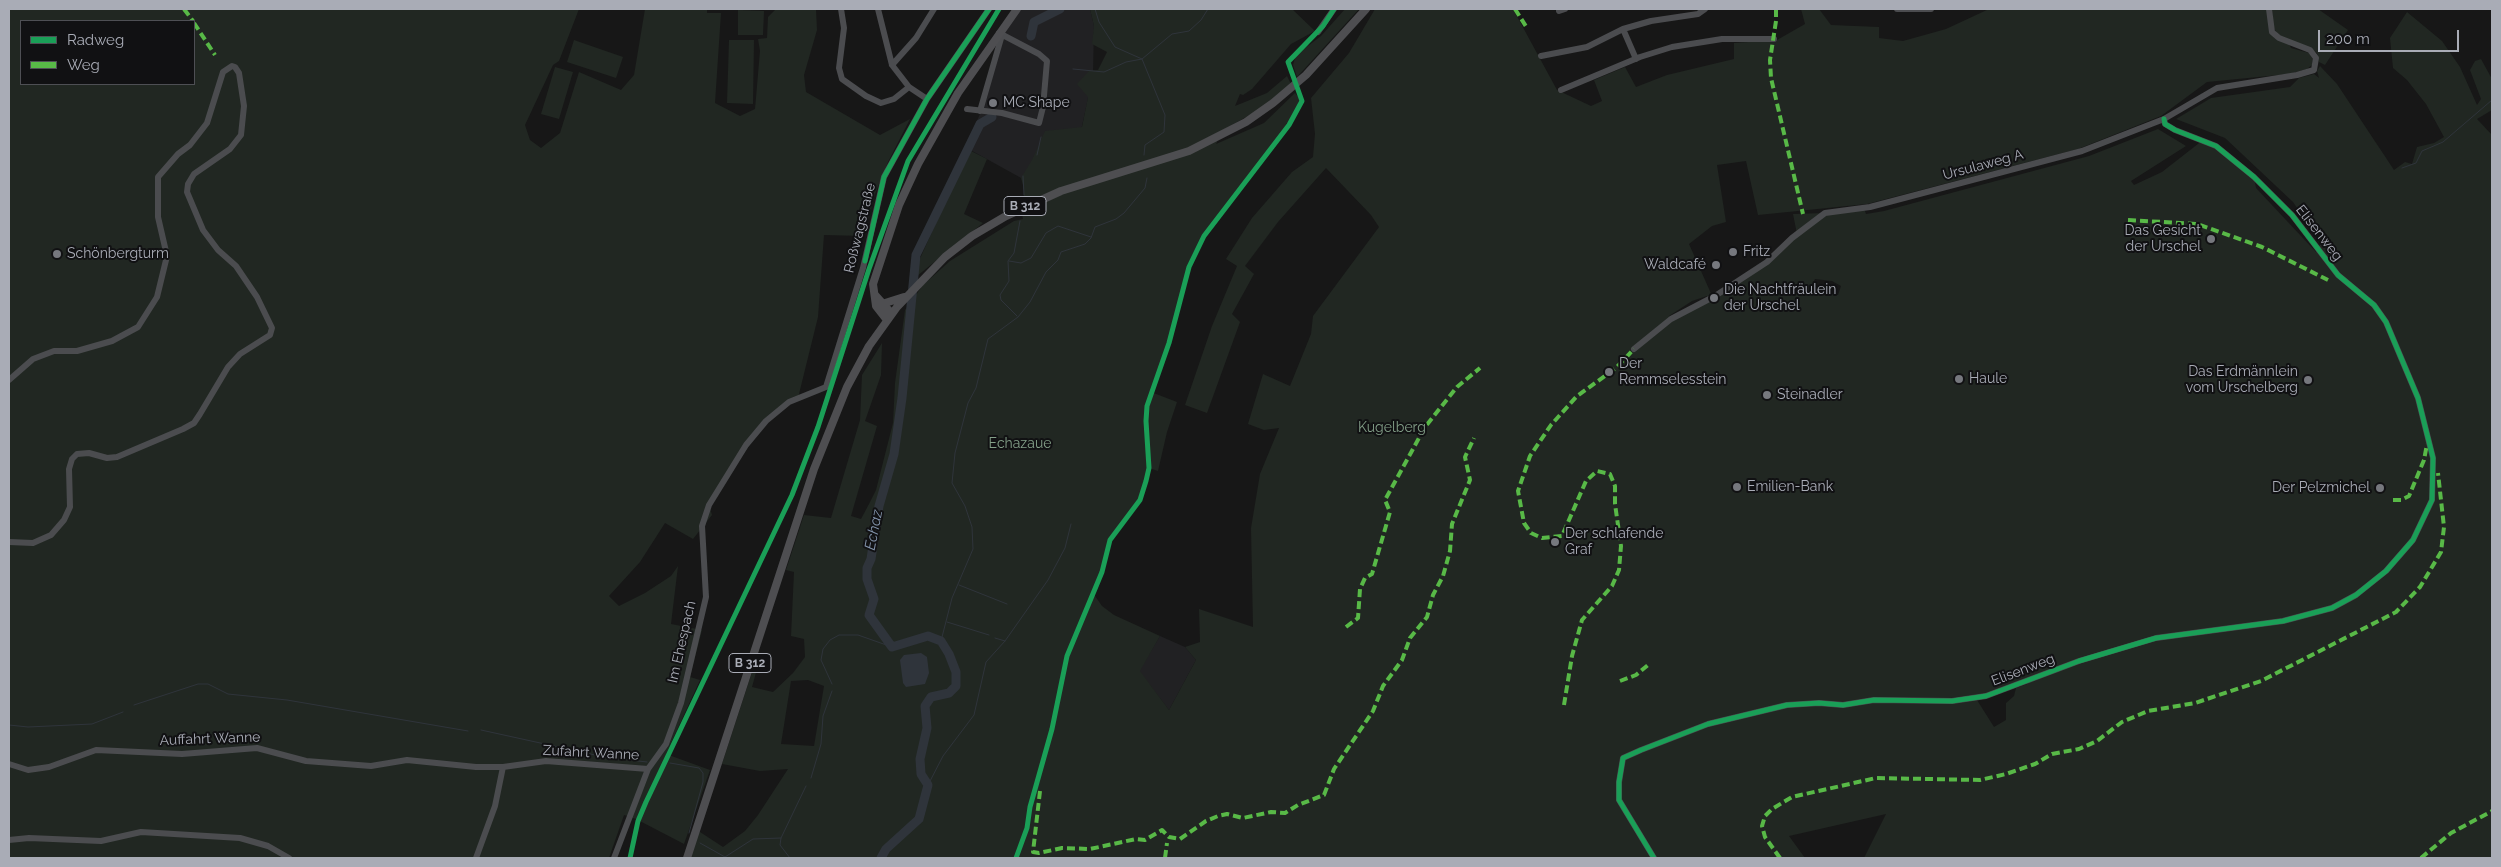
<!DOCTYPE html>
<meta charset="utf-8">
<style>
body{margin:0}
#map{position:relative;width:2501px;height:867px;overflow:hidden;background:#171717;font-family:Raleway,sans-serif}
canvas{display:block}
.frame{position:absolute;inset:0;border:10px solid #a9acb6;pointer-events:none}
.legend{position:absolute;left:20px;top:20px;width:175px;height:65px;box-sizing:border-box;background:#111113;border:1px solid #4e4f54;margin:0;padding:6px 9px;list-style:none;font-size:15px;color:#a9acb6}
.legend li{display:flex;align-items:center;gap:10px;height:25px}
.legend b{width:25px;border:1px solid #4e4f54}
.scale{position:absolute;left:2318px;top:30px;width:141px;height:22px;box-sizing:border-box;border:2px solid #a9acb6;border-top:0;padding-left:6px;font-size:15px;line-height:18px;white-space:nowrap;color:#a9acb6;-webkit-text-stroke:4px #111113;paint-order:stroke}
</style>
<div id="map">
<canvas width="2501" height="867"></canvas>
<div class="frame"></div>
<ul class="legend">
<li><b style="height:6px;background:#1a9f57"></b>Radweg</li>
<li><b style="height:6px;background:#58b947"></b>Weg</li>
</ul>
<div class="scale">200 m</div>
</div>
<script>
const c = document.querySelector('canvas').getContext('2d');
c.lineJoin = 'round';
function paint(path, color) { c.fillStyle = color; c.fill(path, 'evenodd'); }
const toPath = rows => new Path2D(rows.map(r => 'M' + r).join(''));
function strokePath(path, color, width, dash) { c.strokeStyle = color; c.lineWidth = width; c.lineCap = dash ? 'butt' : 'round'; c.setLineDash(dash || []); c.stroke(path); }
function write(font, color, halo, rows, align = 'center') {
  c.font = font + ' Raleway,sans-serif'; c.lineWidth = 4; c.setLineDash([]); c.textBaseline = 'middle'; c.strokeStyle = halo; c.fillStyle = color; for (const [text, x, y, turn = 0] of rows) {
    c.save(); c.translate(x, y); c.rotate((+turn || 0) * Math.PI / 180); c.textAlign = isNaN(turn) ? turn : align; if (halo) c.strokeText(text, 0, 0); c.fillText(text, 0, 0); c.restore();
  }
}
const built = toPath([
 [1021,9,1090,9,1094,26,1093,75,1079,140,1032,184,965,147,980,114,1002,33],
 [1160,636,1185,647,1196,660,1169,710,1139,671]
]);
const green = toPath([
 [9,9,579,9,559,61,553,65,525,125,530,140,541,148,560,133,579,72,621,90,634,75,645,9,707,9,707,13,721,13,715,103,740,116,755,109,760,51,758,39,767,38,768,17,776,9,816,9,817,30,804,75,806,92,880,135,910,119,888,162,875,194,864,236,824,235,818,317,799,394,800,397,766,421,709,505,712,515,693,539,665,523,640,562,609,596,619,606,645,593,671,576,678,566,671,624,702,630,690,677,700,680,666,754,710,770,684,844,636,819,624,815,609,858,9,858],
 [21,21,194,21,194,84,21,84],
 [1090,9,1292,9,1315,31,1291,44,1252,89,1243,95,1240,94,1235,106,1267,93,1287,76,1291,84,1262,108,1223,130,1216,144,1264,123,1295,93,1302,101,1282,136,1196,249,1189,267,1169,343,1151,392,1177,402,1167,432,1158,471,1149,468,1140,500,1110,540,1102,572,1093,593,1102,606,1114,615,1160,636,1140,671,1169,710,1196,660,1185,647,1200,642,1199,609,1253,627,1251,528,1260,474,1279,428,1264,430,1248,424,1263,374,1290,386,1311,334,1313,316,1379,227,1371,215,1326,168,1278,222,1245,266,1254,274,1232,314,1240,322,1207,413,1185,405,1212,326,1237,266,1226,259,1252,218,1292,172,1313,157,1315,134,1311,98,1349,53,1375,9,1513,9,1557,90,1591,106,1602,101,1594,80,1625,67,1636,87,1667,75,1734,59,1734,43,1777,40,1805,24,1801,9,1819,9,1831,25,1879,27,1879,38,1903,41,1946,29,1989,9,2267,9,2270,31,2289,44,2291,48,2309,53,2313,59,2312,65,2307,69,2289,74,2207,82,2161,116,2078,149,1867,204,1758,215,1746,161,1717,165,1726,222,1712,226,1689,244,1713,298,1767,262,1797,234,1793,214,1825,213,1864,208,1866,214,1884,211,2089,156,2158,129,2186,146,2131,181,2134,185,2162,172,2203,140,2254,177,2256,188,2316,252,2321,243,2293,202,2225,138,2176,119,2211,98,2290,87,2299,78,2314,74,2319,78,2317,71,2320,66,2337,84,2394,170,2405,162,2412,164,2417,147,2434,143,2444,137,2426,104,2407,80,2393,68,2390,38,2407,12,2442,41,2460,67,2477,105,2481,99,2470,70,2475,61,2481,59,2492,79,2492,110,2477,119,2492,135,2492,858,1864,858,1886,814,1789,836,1805,858,687,858,695,834,700,832,723,847,745,831,758,815,788,769,760,771,722,764,757,657,760,658,752,687,773,692,793,673,805,657,804,639,791,636,794,572,786,570,804,515,831,518,860,420,862,375,882,343,881,375,865,421,877,426,851,516,861,519,869,504,876,490,893,423,895,383,905,310,923,285,950,261,1014,221,1023,219,1020,207,1024,199,1024,189,1021,178,1032,160,1045,131,1082,127,1088,97,1077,84,1089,71,1098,70,1107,52,1092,44,1094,26],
 [1815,279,1832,281,1841,286,1838,295,1833,294,1825,287,1823,289,1812,285],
 [1707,296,1712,298,1670,319,1669,316,1692,301],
 [2026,679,2027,684,2016,688,2014,696,2006,703,2006,720,1994,727,1977,700,1951,698,1988,693],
 [808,680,824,686,814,746,781,744,791,681],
 [1345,9,1359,9,1297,77,1293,65,1296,55,1321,36],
 [2272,9,2318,9,2348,30,2325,65,2319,62,2317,53,2310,48,2279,36,2273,27],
 [738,10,764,11,763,35,738,35],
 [574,40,623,57,616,78,567,62],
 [729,40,754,40,753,104,727,103],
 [555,67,573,72,559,119,541,114],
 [969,150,987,159,964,214,983,223,917,276,918,263]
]);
const water = toPath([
 [921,653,927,657,929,673,925,684,906,687,903,683,900,660,904,655]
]);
const stream = toPath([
 [1095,9,1099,22,1115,47,1142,59,1172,34,1189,31,1201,20,1208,9],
 [1073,69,1104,72,1126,62,1142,59,1165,115,1164,132,1145,145,1144,155],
 [1037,155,1041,137],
 [2402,168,2416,163,2422,151,2443,142,2492,100],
 [1023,176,1024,195],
 [1009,261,1021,263,1031,258,1046,233,1058,226,1091,237],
 [1017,316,1001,300,1000,295,1009,281,1008,261,1014,253,1020,221],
 [959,585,1007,604],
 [947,622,989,635],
 [995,638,1005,641],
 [941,641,952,598,973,549,972,527,965,506,952,483,955,453,968,403,976,388,988,339,1018,317,1030,302,1046,272,1058,260,1061,252,1085,244,1091,238,1095,227,1116,219,1124,213,1145,188,1147,178],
 [832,684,821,660,823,649,830,640,839,635,858,635,892,647],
 [134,705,198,684,208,684,228,694,287,700,468,731],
 [9,725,28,727,92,724,123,712],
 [481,730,604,757,647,762],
 [670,763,699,768,703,773,703,782,689,833],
 [811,778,821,744,823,716,832,691],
 [928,785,943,756,974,715,986,662,1005,641,1048,580,1065,548,1071,524],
 [700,843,725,857,753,839,781,838],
 [790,858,780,845,781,838,806,786]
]);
const river = toPath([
 [1031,36,1034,22,1060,9],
 [881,858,886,849,919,819,928,785,921,774,920,759,927,728,925,706,931,697,949,693,956,686,956,672,949,654,941,641,928,636,892,647,869,615,874,599,867,579,867,568,871,559,879,506,894,454,902,398,916,255,980,124,992,117]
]);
const minor = toPath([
 [841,9,844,28,839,68,842,79,866,96,881,103,894,99,909,87],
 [878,9,892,65,909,87,927,99],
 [1897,9,1931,9],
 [1559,11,1565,9],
 [1623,29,1636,59],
 [1318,32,1334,9],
 [1541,56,1587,47,1623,29,1651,21,1698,14,1705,9],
 [892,65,916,38,934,9],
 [1561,90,1640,57,1672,47,1722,39,1774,39],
 [967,109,1002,113,1039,123,1043,107,1047,61,1039,54,999,33],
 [980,111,1002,35],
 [1634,349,1671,319,1715,296,1767,262,1792,238,1825,213,1870,207,2082,151,2164,119,2217,88,2297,75,2314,70,2316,58,2310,50,2279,38,2272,32,2269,9],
 [9,380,33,359,54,351,77,351,112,341,138,327,157,297,167,256,158,217,158,177,178,154,190,145,207,123,223,72,232,66,235,67,239,73,244,106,241,135,230,149,194,174,188,184,187,192,203,230,218,250,236,266,257,297,272,328,270,335,240,354,228,367,200,414,194,423,183,429,117,457,107,458,89,453,77,454,72,459,69,469,70,507,64,520,51,535,33,543,9,542],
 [9,764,28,770,49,767,96,750,182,754,257,748,306,761,371,766,407,760,476,767,503,767,546,761,648,769],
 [9,840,29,838,101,841,141,832,240,838,268,846,289,858],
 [476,858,495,806,503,767],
 [614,858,648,769,666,744,681,703,706,597,702,526,709,505,746,445,766,421,789,402,826,387,863,268,884,177,927,99,989,9],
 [1654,858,1619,800,1619,782,1623,758,1641,750,1708,724,1787,705,1819,703,1843,705,1874,700,1952,701,1986,696,2079,661,2156,638,2283,621,2332,608,2356,595,2386,571,2413,540,2432,500,2433,458,2418,398,2386,322,2374,305,2338,275,2292,215,2254,177,2216,146,2175,130,2165,124,2164,119]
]);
const major = toPath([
 [875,295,892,314],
 [882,304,904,297],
 [887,320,876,306,873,284,899,205,918,164,958,93,1017,9],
 [687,858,814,469,847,387,869,346,897,307,945,257,972,236,1006,216,1061,191,1189,151,1246,122,1273,103,1306,75,1366,9]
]);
const quiet = toPath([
 [184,9,193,21],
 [1515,9,1527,28],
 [1776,9,1776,21,1770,60,1771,78,1803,214],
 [194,23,215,55],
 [2128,220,2197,224,2262,247,2328,280],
 [2393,500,2401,500,2409,496,2424,460,2427,444],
 [1346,627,1358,618,1360,589,1365,578,1372,574,1390,512,1385,500,1425,427,1457,387,1480,368],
 [1620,681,1636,675,1648,665],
 [1564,705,1572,656,1582,620,1612,586,1619,570,1621,546,1615,504,1615,486,1610,474,1597,471,1586,481,1562,536,1542,538,1531,533,1524,523,1518,491,1530,456,1551,425,1577,396,1616,368,1634,349],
 [1040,791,1033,852,1039,853,1062,848,1090,849,1136,839,1145,840,1162,830,1169,837,1180,839,1206,821,1218,816,1227,814,1243,818,1271,812,1285,813,1298,805,1324,795,1334,769,1373,711,1383,686,1402,660,1410,638,1427,617,1433,595,1443,576,1450,551,1452,524,1470,480,1465,457,1474,438],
 [1165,858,1167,843],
 [1780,858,1765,837,1762,826,1765,816,1772,809,1792,797,1876,778,1980,780,2006,774,2035,764,2052,754,2079,749,2097,741,2122,722,2148,711,2195,703,2261,681,2396,612,2420,587,2441,552,2444,527,2438,473],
 [2421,858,2451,833,2492,811]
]);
const cycleway = toPath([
 [865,261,884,177,927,99,989,9],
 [630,858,638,821,646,802,792,495,818,427,869,269,908,161,999,9],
 [1016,858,1027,828,1030,807,1052,729,1067,656,1102,572,1110,540,1140,500,1146,481,1149,468,1146,421,1147,406,1169,343,1189,267,1204,236,1289,125,1302,101,1288,62,1323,26,1334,9],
 [1654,858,1619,800,1619,782,1623,758,1641,750,1708,724,1787,705,1819,703,1843,705,1874,700,1952,701,1986,696,2079,661,2156,638,2283,621,2332,608,2356,595,2386,571,2413,540,2432,500,2433,458,2418,398,2386,322,2374,305,2338,275,2292,215,2254,177,2216,146,2175,130,2165,124,2164,119]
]);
const markers = [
 [993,103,5,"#76787e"],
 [2211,239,5,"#76787e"],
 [1733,252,5,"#76787e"],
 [57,254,5,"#76787e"],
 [1716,265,5,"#76787e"],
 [1714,298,5,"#76787e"],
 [1609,372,5,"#76787e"],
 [1959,379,5,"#76787e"],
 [2308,380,5,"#76787e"],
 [1767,395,5,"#76787e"],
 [1737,487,5,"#76787e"],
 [2380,488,5,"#76787e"],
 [1555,542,5,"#76787e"]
];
const shields = [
 [1025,206,42],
 [750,663,42]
];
const shieldNames = [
 ["B 312",1025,206],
 ["B 312",750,663]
];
const poiNames = [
 ["MC Shape",1003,103],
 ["Das Gesicht",2201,231,"right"],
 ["der Urschel",2201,247,"right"],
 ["Fritz",1743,252],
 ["Schönbergturm",67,254],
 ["Waldcafé",1706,265,"right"],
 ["Die Nachtfräulein",1724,290],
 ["der Urschel",1724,306],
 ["Der",1619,364],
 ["Remmselesstein",1619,380],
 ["Das Erdmännlein",2298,372,"right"],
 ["vom Urschelberg",2298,388,"right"],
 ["Haule",1969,379],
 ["Steinadler",1777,395],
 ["Emilien-Bank",1747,487],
 ["Der Pelzmichel",2370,488,"right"],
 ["Der schlafende",1565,534],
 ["Graf",1565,550]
];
const streetNames = [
 ["Ursulaweg A",1983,165,-15],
 ["Roßwagstraße",860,228,-76],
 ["Elisenweg",2319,233,52],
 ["Im Ehespach",682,642,-77],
 ["Elisenweg",2023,670,-21],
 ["Auffahrt Wanne",210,739,-2],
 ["Zufahrt Wanne",591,753,3]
];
const parkNames = [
 ["Kugelberg",1392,428],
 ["Echazaue",1020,444]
];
const waterNames = [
 ["Echaz",874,530,-79]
];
paint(built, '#212123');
paint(green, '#212722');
paint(water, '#2f343b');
strokePath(stream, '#2f343b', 1);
strokePath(river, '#2f343b', 9);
strokePath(minor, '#4b4c4f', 6);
strokePath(major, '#4e4e51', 8);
strokePath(quiet, '#58b947', 4, [8, 4]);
strokePath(cycleway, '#1a9f57', 5);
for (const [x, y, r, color] of markers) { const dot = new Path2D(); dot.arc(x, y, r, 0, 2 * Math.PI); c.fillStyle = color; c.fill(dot); strokePath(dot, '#111113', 2); }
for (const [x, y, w] of shields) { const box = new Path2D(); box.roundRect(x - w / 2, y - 9.5, w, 19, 4); c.fillStyle = '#111113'; c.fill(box); strokePath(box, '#a9acb6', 1); }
write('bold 12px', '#a9acb6', null, shieldNames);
write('14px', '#a9acb6', '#111113', poiNames, 'left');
write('14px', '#a9acb6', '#111113', streetNames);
write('14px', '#839f88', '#111113', parkNames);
write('italic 15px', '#8495ad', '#111113', waterNames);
</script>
